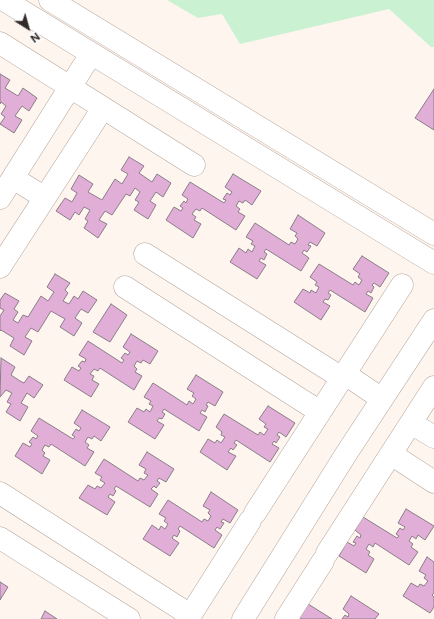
<!DOCTYPE html>
<style>
body{margin:0}
#map{position:relative;width:434px;height:619px;overflow:hidden;background:#fef5ef;font-family:"Public Sans",sans-serif}
canvas{display:block}
.north{position:absolute;left:8px;top:8px;width:40px;height:40px;-webkit-text-stroke:3px #fff;paint-order:stroke;rotate:143deg;font-size:11px;font-weight:700;line-height:16px;text-align:center;color:#322c29}
.north::after{content:'';display:block;margin:auto;width:14px;height:18px;background:#322c29;clip-path:polygon(50% 0,100% 100%,50% 72%,0 100%)}
</style>
<div id="map">
<canvas width="434" height="619"></canvas>
<div class="north">N</div>
</div>
<script>
const c = document.querySelector('canvas').getContext('2d');
c.lineJoin = 'round';
function paint(path, color) { c.fillStyle = color; c.fill(path, 'evenodd'); }
const toPath = rows => new Path2D(rows.map(r => 'M' + r).join(''));
function strokePath(path, color, width, dash) { c.strokeStyle = color; c.lineWidth = width; c.lineCap = dash ? 'butt' : 'round'; c.setLineDash(dash || []); c.stroke(path); }
const green = toPath([
 [167,0,434,0,434,47,431,47,389,9,240,44,222,14,198,18]
]);
const building = toPath([
 [0,74,10,80,5,88,18,96,23,88,37,98,29,111,22,106,15,116,22,120,14,133,0,124,5,117,1,114,6,106,1,102,0,104,0,74],
 [434,89,434,130,415,118,434,89],
 [129,157,144,166,139,173,152,182,157,174,171,183,163,197,156,192,150,201,156,205,148,219,134,210,139,202,135,200,140,192,135,188,130,196,126,194,112,215,105,211,99,220,107,224,98,238,84,228,88,221,85,219,90,210,84,207,79,215,75,212,70,220,56,211,65,198,72,202,77,193,71,189,79,175,93,184,88,192,102,200,115,179,122,184,128,174,121,170,129,157],
 [233,174,261,191,252,205,245,200,243,203,239,201,236,206,240,209,238,212,245,216,236,230,202,208,200,211,196,209,192,214,196,217,194,220,201,224,193,238,166,220,174,207,181,211,183,208,180,206,184,201,186,203,188,199,182,195,190,182,224,203,226,200,223,199,227,193,230,195,232,192,225,187,233,174],
 [298,215,325,233,317,246,310,242,308,245,311,246,307,252,304,250,302,253,309,258,301,271,266,249,264,252,267,254,264,260,261,258,259,261,266,265,257,279,230,262,239,248,246,253,248,249,252,252,255,246,251,244,253,241,246,237,255,223,289,245,291,242,295,244,298,239,295,236,297,233,290,229,298,215],
 [362,256,389,273,380,287,374,283,372,285,374,287,371,293,368,291,366,294,373,298,365,312,330,290,328,293,331,295,328,300,325,299,323,302,330,306,321,320,294,302,303,289,310,293,311,290,316,293,319,287,315,285,317,282,310,277,319,264,353,285,355,282,359,285,362,280,358,277,360,274,353,269,362,256],
 [55,274,70,283,65,290,68,293,63,301,69,304,74,296,78,299,83,291,97,300,88,313,81,309,75,318,82,323,74,336,60,327,65,319,51,311,38,332,31,328,25,337,32,341,24,355,10,346,14,338,1,330,0,331,0,316,4,310,0,308,0,300,5,293,19,301,14,309,18,312,13,320,18,323,23,315,28,317,41,296,48,301,54,292,47,287,55,274],
 [111,304,127,315,110,342,93,332,111,304],
 [131,334,158,351,150,364,143,360,141,363,137,361,134,366,137,369,135,372,142,376,134,390,100,368,98,371,94,369,90,374,94,376,92,380,99,384,91,397,64,380,72,367,79,371,81,368,78,366,82,361,85,362,86,359,79,355,88,341,122,363,124,360,121,358,125,353,128,355,130,352,123,347,131,334],
 [1,358,15,367,11,375,20,381,24,383,29,376,43,385,34,398,27,393,21,403,28,407,20,421,6,412,11,404,7,402,12,393,6,390,0,397,1,358],
 [196,375,223,392,215,406,208,402,206,405,208,406,205,412,202,410,200,413,207,417,199,431,164,409,162,412,165,414,162,419,159,418,157,421,164,425,155,439,128,422,137,408,144,412,146,409,150,412,153,406,149,404,151,401,144,397,153,383,187,405,189,401,193,404,196,399,192,396,194,393,187,389,196,375],
 [268,406,295,423,286,437,279,432,277,435,280,437,276,443,274,441,272,444,279,448,270,462,236,440,234,443,237,445,233,450,231,448,228,452,236,456,227,470,200,452,208,439,215,443,217,440,221,443,225,437,221,435,222,432,216,427,224,414,258,435,260,432,264,435,268,429,264,427,266,424,259,419,268,406],
 [82,410,110,427,101,441,94,436,92,439,88,437,85,442,89,445,87,448,94,452,85,466,51,444,49,447,45,445,42,450,45,453,43,456,50,460,42,474,15,456,23,443,30,447,32,444,29,442,33,437,36,439,38,436,31,431,39,418,73,439,75,437,72,435,76,429,79,431,81,428,74,423,82,410],
 [147,452,174,469,166,482,159,478,157,481,160,483,156,488,154,486,151,489,158,494,150,507,116,486,114,489,116,491,113,496,110,494,108,497,115,502,107,515,79,498,88,485,95,489,97,486,101,488,105,483,100,480,102,477,95,473,104,459,138,481,140,478,144,480,148,475,144,473,146,469,139,465,147,452],
 [211,492,238,510,230,523,223,519,221,522,224,523,220,529,217,527,215,530,222,535,214,548,180,526,178,529,180,531,177,537,174,535,172,538,179,543,170,556,143,539,152,525,159,530,161,526,165,529,168,524,164,521,166,518,159,514,168,500,202,522,204,519,208,521,211,516,208,513,210,510,203,506,211,492],
 [406,509,434,526,425,540,418,535,416,539,412,536,409,541,413,544,411,547,418,552,409,565,375,543,373,547,369,544,366,549,370,552,368,555,374,559,366,573,339,556,347,542,354,546,356,543,353,542,357,536,360,538,361,535,355,530,363,517,397,538,399,536,396,534,400,528,403,530,405,527,398,523,406,509],
 [427,557,434,562,434,593,432,595,434,597,434,607,430,613,403,596,411,583,418,587,420,584,424,586,428,581,424,578,426,575,419,571,427,557],
 [0,582,8,587,0,600,0,582],
 [351,596,379,614,375,619,342,619,345,615,348,617,349,614,343,609,351,596],
 [308,604,332,619,302,619,299,617,308,604],
 [45,611,57,619,41,619,45,611]
]);
const minor = toPath([
 [4,0,434,263],
 [50,0,434,234],
 [0,43,194,165],
 [13,178,45,198],
 [0,198,91,54],
 [145,254,342,378],
 [0,267,103,108],
 [125,287,320,412],
 [345,374,382,399],
 [411,423,434,437],
 [391,454,434,482],
 [0,493,190,615],
 [255,513,402,285],
 [0,538,129,619],
 [327,553,434,387],
 [188,619,250,521],
 [243,619,346,454,434,320],
 [286,619,323,561]
]);
paint(green, '#cbf1d3');
paint(building, '#e0aed7');
strokePath(building, '#8a7d87', 1);
strokePath(minor, '#b3a49b', 23);
strokePath(minor, '#fff', 22);
</script>
